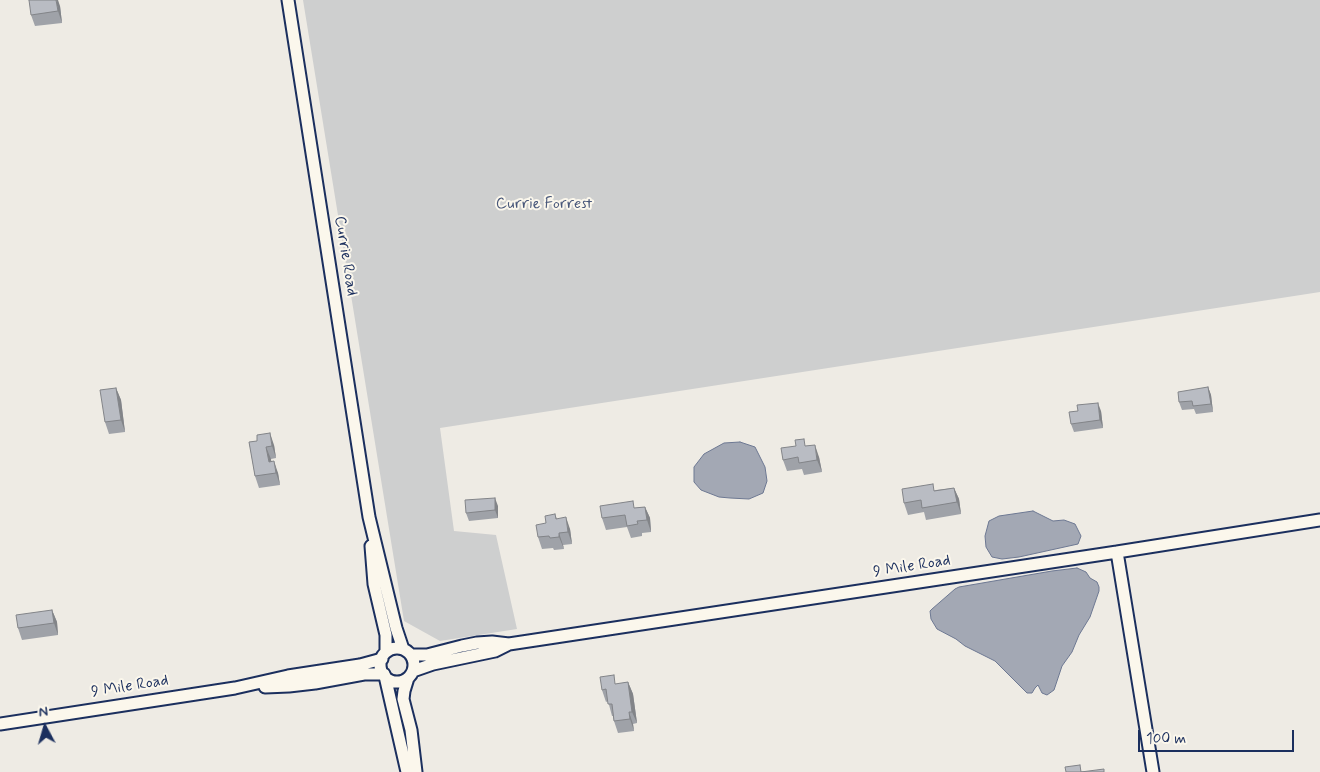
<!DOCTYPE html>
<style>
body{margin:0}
#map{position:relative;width:1320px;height:772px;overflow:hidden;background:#eeebe4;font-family:Mynerve,sans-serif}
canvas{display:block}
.north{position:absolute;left:20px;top:702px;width:50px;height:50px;-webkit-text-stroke:4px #fbf7ec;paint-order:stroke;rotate:354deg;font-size:14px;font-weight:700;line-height:20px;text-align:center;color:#1b2f5e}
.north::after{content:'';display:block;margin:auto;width:18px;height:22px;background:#1b2f5e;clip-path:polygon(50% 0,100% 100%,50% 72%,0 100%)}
.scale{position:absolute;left:1138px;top:730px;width:156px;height:22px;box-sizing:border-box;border:2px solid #1b2f5e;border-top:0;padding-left:6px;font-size:15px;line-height:18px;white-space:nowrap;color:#1b2f5e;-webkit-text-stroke:4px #fbf7ec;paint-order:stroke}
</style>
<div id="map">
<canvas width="1320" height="772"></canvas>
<div class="north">N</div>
<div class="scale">100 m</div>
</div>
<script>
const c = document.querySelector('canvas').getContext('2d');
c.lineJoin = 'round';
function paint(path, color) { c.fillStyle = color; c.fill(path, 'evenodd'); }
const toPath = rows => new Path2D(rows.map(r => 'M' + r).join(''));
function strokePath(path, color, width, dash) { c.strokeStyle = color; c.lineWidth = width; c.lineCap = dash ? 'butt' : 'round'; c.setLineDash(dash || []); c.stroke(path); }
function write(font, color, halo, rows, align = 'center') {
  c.font = font + ' Mynerve,sans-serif'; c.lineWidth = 4; c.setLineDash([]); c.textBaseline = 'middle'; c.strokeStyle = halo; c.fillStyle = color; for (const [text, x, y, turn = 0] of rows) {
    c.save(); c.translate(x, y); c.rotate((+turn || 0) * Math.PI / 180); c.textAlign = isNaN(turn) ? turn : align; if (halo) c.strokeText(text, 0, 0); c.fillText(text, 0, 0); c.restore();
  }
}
const green = toPath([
 [303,0,1320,0,1320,292,440,428,454,531,496,535,517,629,440,641,404,621]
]);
const water = toPath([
 [740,442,755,447,765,467,767,481,763,493,749,499,730,498,719,497,701,490,694,482,694,467,704,454,724,443,740,442],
 [1033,511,1053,521,1064,520,1075,524,1081,536,1078,544,1019,557,1002,559,992,557,986,547,985,536,989,521,999,516,1033,511],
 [1077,568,1086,572,1090,578,1097,582,1099,587,1099,591,1090,617,1079,635,1072,652,1062,666,1054,690,1047,695,1042,693,1038,685,1035,688,1032,693,1027,693,995,661,965,646,956,639,937,629,931,619,930,611,932,609,955,589,959,587,1052,571,1077,568]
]);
const minor = toPath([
 [288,0,369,517,396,628,403,649],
 [371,546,374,584,386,635,386,652],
 [1117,552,1153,772],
 '380 665a17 17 0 1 1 34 0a17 17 0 1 1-34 0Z',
 [411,655,427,655,462,646,477,643,492,642,509,644],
 [413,671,433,664,495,651,509,644,1117,552,1320,520],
 [385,676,407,772],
 [408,678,404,691,403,699,411,730,416,772],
 [265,687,289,686,315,683,364,674,384,674],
 [0,724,235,688,288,676,360,665,382,659]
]);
const wall = toPath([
 [60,6,62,23,35,26,31,15],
 [1208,387,1211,395,1213,412,1196,414,1194,409,1182,410,1179,402],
 [116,388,121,400,125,432,109,434,105,422],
 [1101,411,1103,428,1074,432,1071,424],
 [249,442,274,445,276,458,271,459,271,462,278,473,280,485,259,488,255,476],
 [806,446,819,457,822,472,804,475,802,469,787,471,783,460],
 [954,488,959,499,961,514,926,520,924,512,908,515,904,503,936,490],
 [498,506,498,518,469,521,466,513],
 [645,507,650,518,651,532,642,533,642,536,631,538,627,527,606,530,602,518,635,508],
 [555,514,557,519,570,529,572,544,563,545,564,549,554,550,553,548,542,549,538,537,546,523],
 [52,610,57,622,58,635,22,640,18,628],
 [628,682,633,694,637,723,633,724,634,731,618,733,614,721,613,716,612,716,608,701,606,702,602,690,618,684]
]);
const shadedWall = toPath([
 [56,0,58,0,60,6,62,23,58,11],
 [1208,387,1211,395,1213,412,1211,404],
 [116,388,121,400,125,432,121,420],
 [1098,403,1101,411,1103,428,1100,420],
 [270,433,274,445,276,458,272,446],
 [815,445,819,457,822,472,817,460],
 [266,447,271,459,273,474,269,462],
 [274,461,278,473,280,485,276,473],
 [954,488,959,499,961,514,957,502],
 [495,498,498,506,498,518,495,510],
 [645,507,650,518,651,532,647,520],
 [566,517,570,529,572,544,568,532],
 [559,533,563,545,564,549,559,537],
 [52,610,57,622,58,635,54,623],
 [628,682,633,694,637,723,632,712],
 [629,712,633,724,634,731,630,719]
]);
const building = toPath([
 [29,0,56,0,58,11,31,15,29,0],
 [1208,387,1211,404,1193,406,1192,401,1179,402,1178,392,1208,387],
 [116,388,121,420,105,422,100,390,116,388],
 [1098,403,1100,420,1071,424,1069,412,1078,411,1077,405,1098,403],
 [270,433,272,446,266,447,269,462,274,461,276,473,255,476,249,442,257,441,257,435,270,433],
 [804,439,805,446,815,445,817,460,799,463,798,457,783,460,781,448,796,446,795,440,804,439],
 [933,484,934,491,954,488,957,502,922,508,921,500,904,503,902,489,933,484],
 [495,498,495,510,466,513,465,500,495,498],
 [633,501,634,508,645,507,647,520,637,521,638,524,627,526,625,515,602,518,600,506,633,501],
 [555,514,556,519,566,517,568,532,559,533,559,537,550,538,549,536,538,537,536,525,546,523,545,516,555,514],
 [52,610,54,623,18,628,16,615,52,610],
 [614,675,615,684,628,682,632,712,629,712,630,719,614,721,612,704,608,704,606,689,602,690,600,677,614,675],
 [1080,765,1081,772,1104,769,1104,772,1066,772,1065,767,1080,765]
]);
const parkNames = [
 ["Currie Forrest",544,205]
];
const streetNames = [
 ["Currie Road",345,256,81],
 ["9 Mile Road",912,567,-9],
 ["9 Mile Road",130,687,-9]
];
paint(green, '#cecfcf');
paint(water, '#a3a8b4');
strokePath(water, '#6d7892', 1);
strokePath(minor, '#1b2f5e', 15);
strokePath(minor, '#fbf7ec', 11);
paint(wall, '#9fa2a8');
paint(shadedWall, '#828488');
paint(building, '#b9bcc3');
strokePath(building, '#828488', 1);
write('16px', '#48577a', '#fbf7ec', parkNames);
write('16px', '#1b2f5e', '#fbf7ec', streetNames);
</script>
